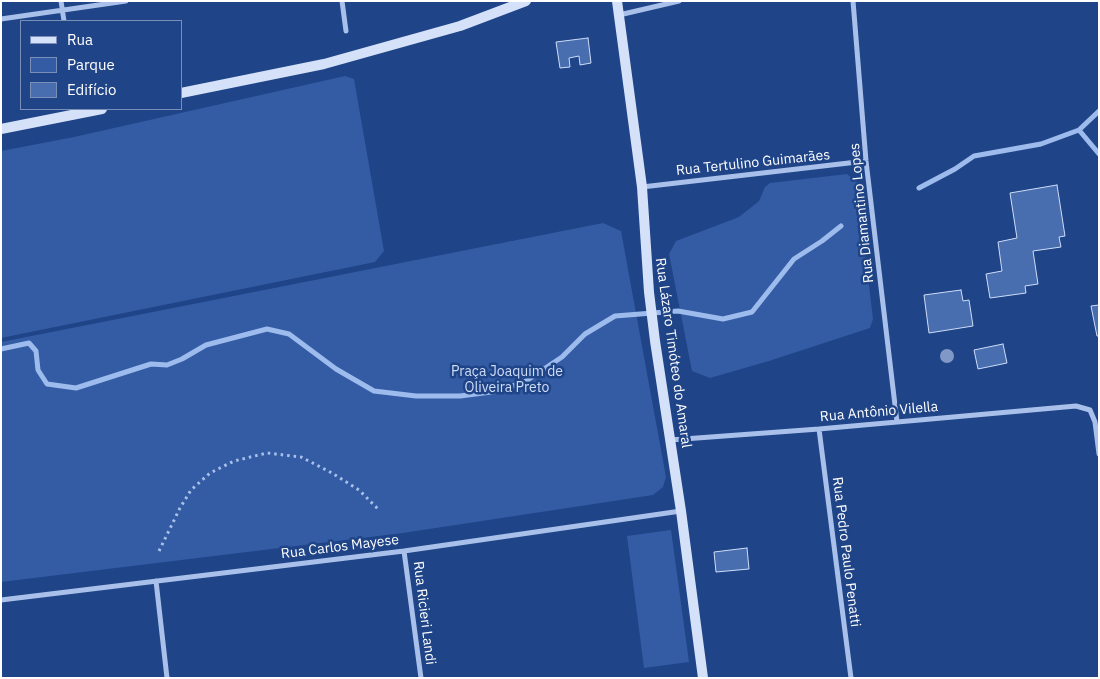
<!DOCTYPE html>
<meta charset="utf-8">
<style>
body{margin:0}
#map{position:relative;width:1100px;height:679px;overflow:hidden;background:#1f4487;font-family:"IBM Plex Sans",sans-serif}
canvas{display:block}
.frame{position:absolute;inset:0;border:2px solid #fff;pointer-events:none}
.legend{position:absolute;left:20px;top:20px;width:162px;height:90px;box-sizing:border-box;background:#1f4487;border:1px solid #798fb7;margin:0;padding:6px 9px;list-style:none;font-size:15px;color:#fff}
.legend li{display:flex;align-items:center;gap:10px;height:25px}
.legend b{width:25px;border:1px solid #798fb7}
</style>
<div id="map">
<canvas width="1100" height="679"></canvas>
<div class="frame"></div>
<ul class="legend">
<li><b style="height:6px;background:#d4e1f8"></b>Rua</li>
<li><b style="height:14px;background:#335ca4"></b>Parque</li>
<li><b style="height:14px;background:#486eb0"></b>Edifício</li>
</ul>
</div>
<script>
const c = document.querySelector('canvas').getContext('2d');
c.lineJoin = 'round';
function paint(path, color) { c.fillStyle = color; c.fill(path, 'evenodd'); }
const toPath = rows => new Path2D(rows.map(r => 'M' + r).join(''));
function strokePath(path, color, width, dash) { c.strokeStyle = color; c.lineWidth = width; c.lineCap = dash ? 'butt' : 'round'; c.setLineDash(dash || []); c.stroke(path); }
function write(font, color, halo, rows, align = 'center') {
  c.font = font + ' "IBM Plex Sans",sans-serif'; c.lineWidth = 5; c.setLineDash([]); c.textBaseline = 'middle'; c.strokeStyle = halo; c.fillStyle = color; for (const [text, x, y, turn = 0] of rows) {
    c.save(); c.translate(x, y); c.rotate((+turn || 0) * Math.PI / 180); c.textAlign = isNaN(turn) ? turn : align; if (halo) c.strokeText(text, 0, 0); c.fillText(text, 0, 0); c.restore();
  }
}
const green = toPath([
 [345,76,354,79,384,251,375,262,1,338,1,151,74,137],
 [847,174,857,182,873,319,870,328,769,361,710,378,692,371,669,254,676,241,739,217,759,201,765,187,770,183],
 [603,223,621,231,666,477,663,487,653,495,403,533,1,582,1,342],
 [671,530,689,662,644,668,627,536]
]);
const stream = toPath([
 [1079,130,1099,154],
 [919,188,955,169,974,156,1041,144,1079,130,1099,111],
 [1,349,29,343,36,351,38,370,47,384,76,388,151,364,167,365,182,359,206,345,267,329,289,334,336,369,374,391,416,396,460,396,499,391,526,381,562,357,585,334,615,316,678,311,723,319,752,312,794,259,822,241,841,226]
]);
const building = toPath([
 [588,38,591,63,580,65,579,56,569,58,570,67,560,68,556,42,588,38],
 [1057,185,1065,236,1059,237,1061,247,1033,251,1038,284,1025,286,1026,293,990,298,986,274,1002,271,998,242,1017,238,1010,193,1057,185],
 [961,290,963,301,969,300,973,326,929,333,924,295,961,290],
 [1099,305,1099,336,1097,336,1091,306,1099,305],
 [1003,344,1007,363,978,369,974,350,1003,344],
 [747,548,749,569,716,572,714,552,747,548]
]);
const path = toPath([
 [159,551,180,508,191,490,210,473,234,461,267,453,301,457,332,473,359,490,380,511]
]);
const minor = toPath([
 [61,1,64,21],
 [342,1,346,31],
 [853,1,866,161,897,422],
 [619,15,679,1],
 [1,19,126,1],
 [642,187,866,161],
 [819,429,851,678],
 [670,440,819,429,1076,406,1090,410,1095,422,1099,454],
 [404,551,421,678],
 [156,581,167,678],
 [1,600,404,551,681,511]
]);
const secondary = toPath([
 [617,1,642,187,649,292,655,341,681,511,703,678],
 [181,93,324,64,460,26,526,1],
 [1,129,102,109]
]);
const trees = [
 [947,356]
];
const streetNames = [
 ["Rua Tertulino Guimarães",753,163,-6],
 ["Rua Diamantino Lopes",862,213,-96],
 ["Rua Lázaro Timóteo do Amaral",673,353,82],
 ["Rua Antônio Vilella",879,412,-5],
 ["Rua Carlos Mayese",340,547,-7],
 ["Rua Pedro Paulo Penatti",846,552,83],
 ["Rua Ricieri Landi",424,613,83]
];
const parkNames = [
 ["Praça Joaquim de",507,372],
 ["Oliveira Preto",507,388]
];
paint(green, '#335ca4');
strokePath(stream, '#9dbbec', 5);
paint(building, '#486eb0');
strokePath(building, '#ceddf8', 1);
strokePath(path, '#a9c1ea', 3, [2.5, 4]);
strokePath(minor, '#a9c1ea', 5);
strokePath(secondary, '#d4e1f8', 10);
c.fillStyle = '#7f98c5';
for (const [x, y] of trees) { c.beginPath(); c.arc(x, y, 7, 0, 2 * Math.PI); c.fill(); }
write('14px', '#fff', '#1f4487', streetNames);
write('14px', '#ceddf8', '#1f4487', parkNames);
</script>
